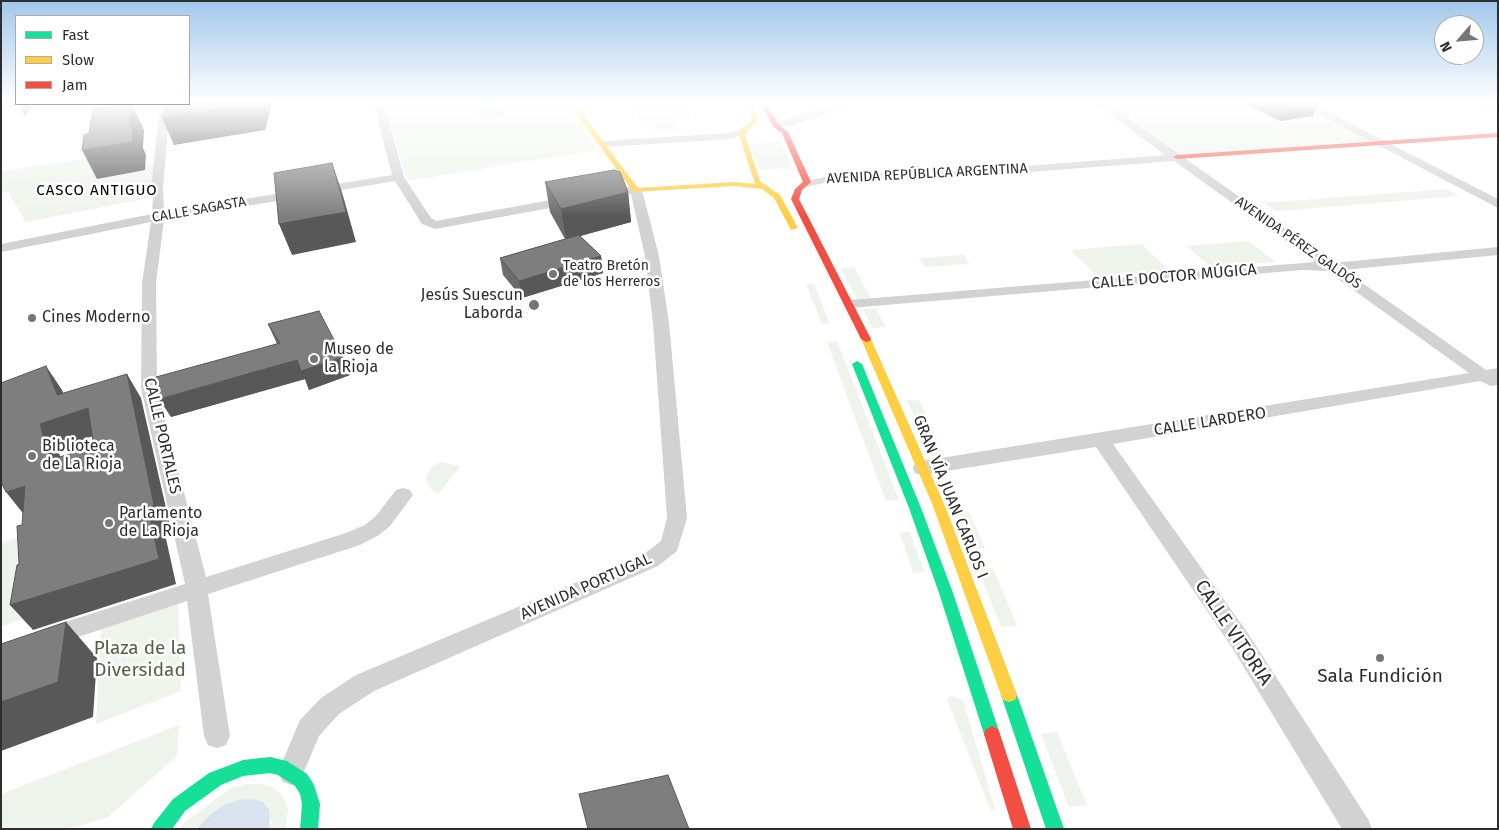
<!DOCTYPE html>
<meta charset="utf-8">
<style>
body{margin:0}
#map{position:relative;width:1499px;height:830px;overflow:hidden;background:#fff;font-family:"Fira Sans",sans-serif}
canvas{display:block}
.frame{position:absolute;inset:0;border:2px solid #2d2d2d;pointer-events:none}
.legend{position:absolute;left:15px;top:15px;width:175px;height:90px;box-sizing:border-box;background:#fff;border:1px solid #ababab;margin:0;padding:6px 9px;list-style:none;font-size:15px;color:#2d2d2d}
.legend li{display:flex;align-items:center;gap:10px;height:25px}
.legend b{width:25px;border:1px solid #ababab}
.north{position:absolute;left:1434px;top:15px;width:50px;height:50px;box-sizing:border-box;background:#fff;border:1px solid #ababab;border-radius:50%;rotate:243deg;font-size:14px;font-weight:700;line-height:20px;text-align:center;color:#2d2d2d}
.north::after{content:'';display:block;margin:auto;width:18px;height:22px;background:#767676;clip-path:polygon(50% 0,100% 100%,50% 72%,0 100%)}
</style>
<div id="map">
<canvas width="1499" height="830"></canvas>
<div class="frame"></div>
<ul class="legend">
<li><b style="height:6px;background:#16e098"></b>Fast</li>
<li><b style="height:6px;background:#ffcf43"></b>Slow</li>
<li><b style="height:6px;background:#f24e42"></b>Jam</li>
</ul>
<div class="north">N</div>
</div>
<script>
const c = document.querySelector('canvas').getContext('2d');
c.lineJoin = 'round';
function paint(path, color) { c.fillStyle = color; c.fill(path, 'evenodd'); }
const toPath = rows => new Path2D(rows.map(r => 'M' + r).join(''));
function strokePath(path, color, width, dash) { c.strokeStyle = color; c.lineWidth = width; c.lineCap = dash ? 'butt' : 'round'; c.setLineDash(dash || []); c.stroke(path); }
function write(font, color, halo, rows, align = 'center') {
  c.font = font + ' "Fira Sans",sans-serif'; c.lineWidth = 5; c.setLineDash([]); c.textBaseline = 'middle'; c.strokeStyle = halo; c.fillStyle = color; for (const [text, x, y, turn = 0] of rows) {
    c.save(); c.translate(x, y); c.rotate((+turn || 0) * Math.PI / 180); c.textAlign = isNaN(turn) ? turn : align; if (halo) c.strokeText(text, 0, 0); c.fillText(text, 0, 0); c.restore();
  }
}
const green = toPath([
 [383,101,562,101,597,150,407,181],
 [630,101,687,101,691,118,676,119,678,131,655,132,653,121,640,121],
 [1097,101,1299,101,1380,143,1177,157],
 [781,142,792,168,759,170,750,144],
 [104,156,97,179,145,170,146,165,159,163,159,196,26,222,8,192,3,193,1,191,1,171],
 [1447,189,1460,196,1276,211,1264,203],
 [1249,241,1276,262,1211,267,1186,246],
 [1141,244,1170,271,1097,277,1071,250],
 [964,255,969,264,925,267,919,258],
 [854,267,871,298,857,299,841,269],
 [806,284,814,284,830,324,822,324],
 [876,308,886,327,872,328,863,309],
 [837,341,899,500,886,501,827,342],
 [907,400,919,400,944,455,932,456],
 [440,462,461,466,438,494,429,487,426,477,432,467],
 [969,512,985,548,970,549,955,514],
 [36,531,34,615,1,627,1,543],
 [910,532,924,572,913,573,900,533],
 [993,568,1017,626,1001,627,978,569],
 [178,602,181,691,96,724,101,629],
 [951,696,963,700,995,809,991,811,947,699],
 [179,725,177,756,108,817,80,826,61,829,1,829,1,794],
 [1057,732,1087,805,1069,807,1041,734],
 [247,784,262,784,275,788,283,797,288,808,286,829,270,829,272,821,180,829,184,823,231,788]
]);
const water = toPath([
 [489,108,502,109,504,113,498,117,488,119,473,115,477,111],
 [252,799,263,802,269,810,270,829,197,829,211,814,224,805,239,800]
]);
const street = toPath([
 [373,101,383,101,404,177,431,218,436,221,572,196,578,200,572,204,435,229,422,224,395,181,164,220,156,283,157,388,206,577,346,533,365,525,376,516,396,490,403,488,410,490,413,495,390,526,379,535,360,545,208,594,230,736,226,745,217,748,208,745,204,736,187,601,51,646,43,643,39,636,43,629,185,584,141,388,142,283,151,222,1,252,1,244,152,214,153,196,151,188,160,104,170,104,163,188,164,212,392,175,373,101],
 [844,101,859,101,791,126,775,128,770,125,844,101],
 [1092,101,1104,101,1333,263,1498,247,1498,255,1344,270,1486,370,1498,368,1497,385,1491,386,1480,381,1113,444,1247,632,1368,819,1372,829,1342,829,1231,646,1096,447,922,475,915,473,913,468,915,463,922,461,1469,373,1327,271,1302,270,850,308,843,304,850,300,1315,262,1174,161,976,176,935,178,923,175,824,183,806,187,800,184,802,182,824,177,923,169,935,172,976,170,1165,155,1092,101],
 [1294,101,1307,101,1498,199,1498,208,1294,101],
 [1472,101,1486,101,1498,106,1498,113,1472,101],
 [742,129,747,132,746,134,730,139,603,147,598,144,603,141,729,133,742,129],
 [636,186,642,190,659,256,669,323,687,518,677,551,658,566,374,691,339,714,319,736,300,781,291,785,282,781,278,772,300,720,321,698,356,675,644,554,661,541,667,518,653,323,645,256,631,194,615,197,609,193,615,189,636,186]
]);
const fast = toPath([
 [857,361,862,364,921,508,953,593,1000,734,998,739,992,742,986,739,984,734,939,593,909,508,852,364,857,361],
 [1009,688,1015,690,1017,695,1064,829,1046,829,1001,695,1003,690,1009,688],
 [270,757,287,761,307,774,314,785,320,804,318,829,300,829,302,804,300,794,295,786,278,775,270,773,243,776,221,785,185,811,172,829,151,829,154,823,173,799,209,773,243,760,270,757]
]);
const slow = toPath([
 [567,101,573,101,638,188,734,182,755,184,739,135,742,128,751,122,752,118,746,101,752,101,758,118,757,123,747,130,745,135,760,181,780,195,798,228,791,230,774,198,762,189,734,186,633,192,567,101],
 [866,336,871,339,945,506,1017,695,1015,700,1009,702,1003,700,1001,695,933,506,861,339,866,336]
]);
const jam = toPath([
 [759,101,765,101,778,124,788,132,811,182,802,190,799,199,871,339,870,341,866,342,861,339,791,199,795,189,803,182,782,133,773,126,759,101],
 [1498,133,1498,137,1177,159,1173,157,1177,155,1498,133],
 [992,726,998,729,1000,734,1031,829,1013,829,984,734,986,729,992,726]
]);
const wall = toPath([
 [1239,101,1319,101,1313,116,1280,121],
 [545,182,628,192,631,222,580,236,601,256,603,273,522,298,503,275,500,258,565,239,550,212],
 [268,324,350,375,309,390,305,379,171,417,277,344]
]);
const shadedWall = toPath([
 [256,101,273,101,265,130,174,145,162,118],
 [1305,101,1319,101,1313,116,1280,121,1287,104],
 [18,104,35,104,25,116],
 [132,104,144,130,143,148,146,155,145,170,97,179,82,150,129,127],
 [332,163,342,192,356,242,292,255,279,224],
 [628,192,631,222,566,240,561,209],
 [601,256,603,273,522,298,519,281],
 [343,357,350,375,309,390,305,379,171,417,159,399,297,360],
 [46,366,62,390,72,413,88,408,104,432,58,449,68,485,49,460,40,424,57,395],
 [127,374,141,398,171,530,165,534,176,584,33,630,10,605,148,509],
 [25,486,26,517,6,492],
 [66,622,97,658,93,717,1,751,1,702]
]);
const building = toPath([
 [189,101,256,101,255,104,162,118,167,104,189,104,189,101],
 [1282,101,1305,101,1287,104,1282,101],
 [132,104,129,127,133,127,132,142,82,150,84,135,89,133,93,109,132,104],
 [332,163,346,212,279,224,274,173,332,163],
 [614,170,620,172,628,192,561,209,545,182,614,170],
 [579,235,601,256,519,281,500,258,579,235],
 [319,311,343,357,301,371,297,360,159,399,156,377,280,343,268,324,319,311],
 [46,366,57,395,127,374,154,505,148,509,159,559,10,605,17,565,19,564,17,526,22,525,25,486,6,492,1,482,1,383,46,366],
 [88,408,94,447,49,460,40,424,88,408],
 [66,622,58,682,1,702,1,644,66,622],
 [668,775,689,829,588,829,579,794,668,775]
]);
const markers = [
 [553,274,5,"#767676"],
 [534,305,6,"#767676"],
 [32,318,5,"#767676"],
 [314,359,5,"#767676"],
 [32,456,5,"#767676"],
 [109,523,5,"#767676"],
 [1380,658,5,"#767676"]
];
const farStreetnames = [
 ["AVENIDA REPÚBLICA ARGENTINA",927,174,-3],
 ["CALLE SAGASTA",199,210,-10],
 ["AVENIDA PÉREZ GALDÓS",1298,243,35]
];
const farPoinames = [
 ["Teatro Bretón",563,266],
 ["de los Herreros",563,282]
];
const farNeighbourhoodnames = [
 ["CASCO ANTIGUO",97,191]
];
const streetNames = [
 ["CALLE DOCTOR MÚGICA",1174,277,-5],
 ["CALLE LARDERO",1210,422,-9],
 ["CALLE PORTALES",162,436,77],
 ["GRAN VÍA JUAN CARLOS I",950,497,68],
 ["AVENIDA PORTUGAL",586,587,-24]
];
const poiNames = [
 ["Jesús Suescun",523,296,"right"],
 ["Laborda",523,314,"right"],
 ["Cines Moderno",42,318],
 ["Museo de",324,350],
 ["la Rioja",324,368],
 ["Biblioteca",42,447],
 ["de La Rioja",42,465],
 ["Parlamento",119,514],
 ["de La Rioja",119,532]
];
const nearStreetnames = [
 ["CALLE VITORIA",1233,633,56]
];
const nearParknames = [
 ["Plaza de la",140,649],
 ["Diversidad",140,671]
];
const nearPoinames = [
 ["Sala Fundición",1380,677]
];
paint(green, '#eef3eb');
paint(water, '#d8e3ef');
paint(street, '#d2d2d2');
paint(fast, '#16e098');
paint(slow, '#ffcf43');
paint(jam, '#f24e42');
paint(wall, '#6c6c6c');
paint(shadedWall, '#585858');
paint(building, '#7e7e7e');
strokePath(building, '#585858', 1);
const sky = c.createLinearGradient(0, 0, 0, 217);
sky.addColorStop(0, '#a1c7eb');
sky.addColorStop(0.47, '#fff');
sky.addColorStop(1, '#ffffff00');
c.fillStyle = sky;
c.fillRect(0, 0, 1499, 217);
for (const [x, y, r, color] of markers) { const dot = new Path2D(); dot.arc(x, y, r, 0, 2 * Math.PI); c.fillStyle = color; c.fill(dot); strokePath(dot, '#fff', 2); }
write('14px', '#2d2d2d', '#fff', farStreetnames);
write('14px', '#2d2d2d', '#fff', farPoinames, 'left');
c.letterSpacing = '1px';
write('15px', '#000', '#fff', farNeighbourhoodnames);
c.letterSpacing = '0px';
write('16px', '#2d2d2d', '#fff', streetNames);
write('16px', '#2d2d2d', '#fff', poiNames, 'left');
write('19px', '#2d2d2d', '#fff', nearStreetnames);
write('19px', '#49653d', '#fff', nearParknames);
write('19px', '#2d2d2d', '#fff', nearPoinames);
</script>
